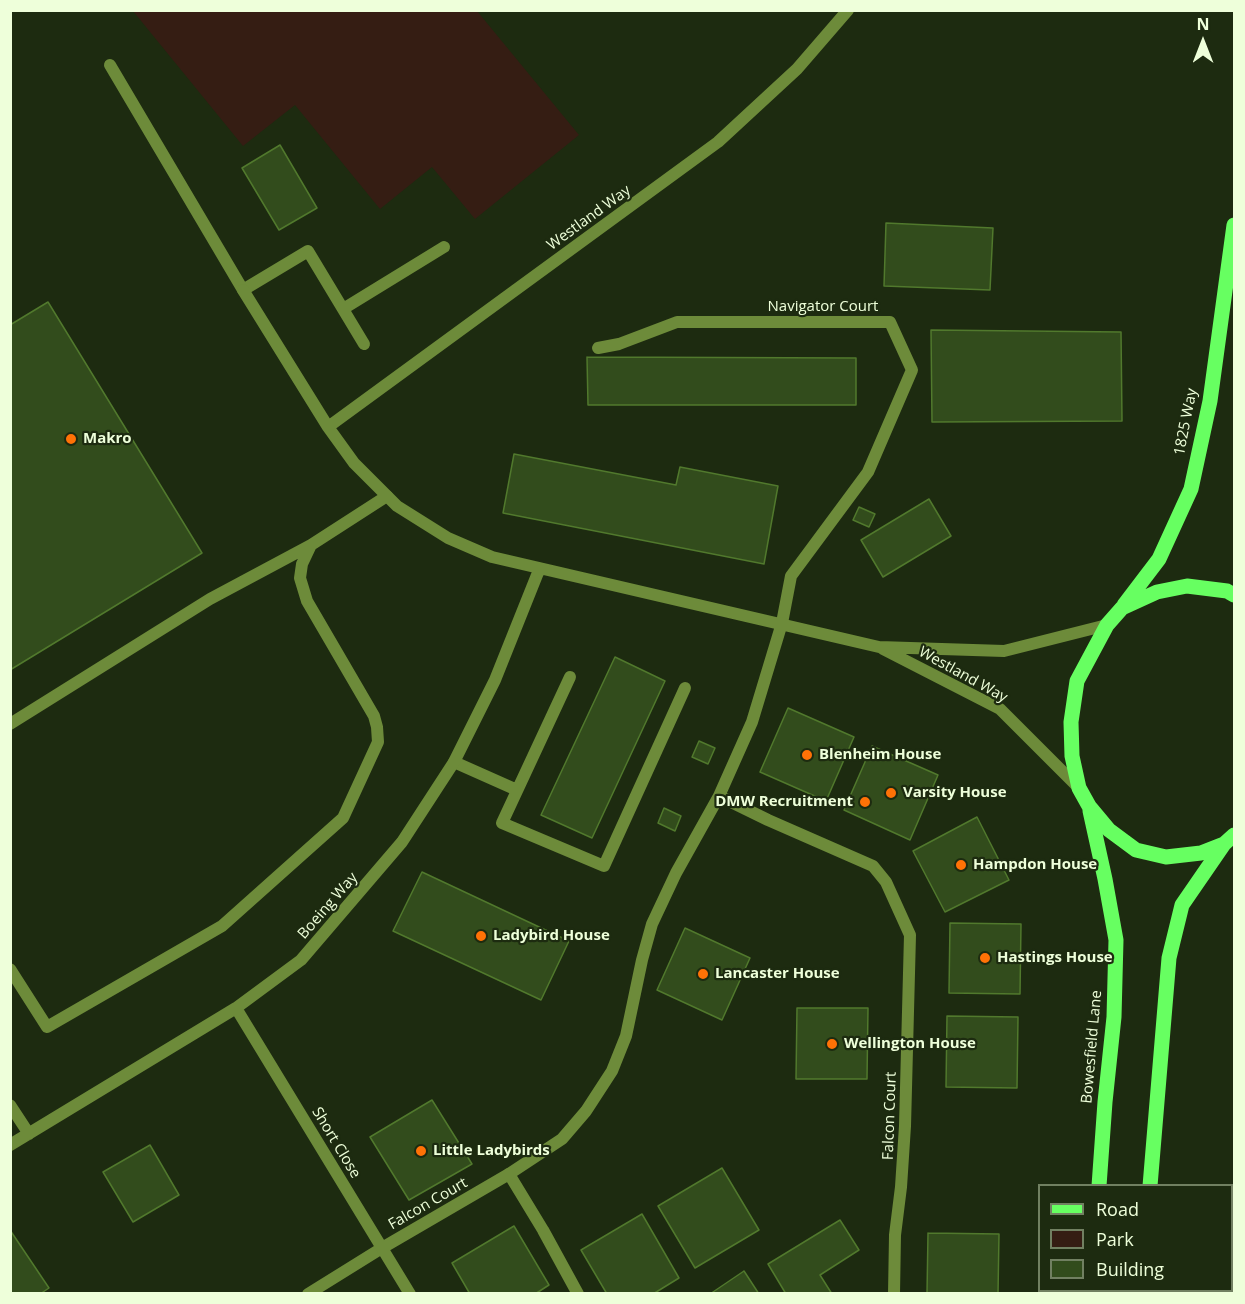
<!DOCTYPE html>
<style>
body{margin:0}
#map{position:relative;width:1245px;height:1304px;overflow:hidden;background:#1d2b10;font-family:"Open Sans",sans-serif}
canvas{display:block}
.frame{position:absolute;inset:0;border:12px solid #eeffda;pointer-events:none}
.legend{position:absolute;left:1038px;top:1184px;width:195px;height:108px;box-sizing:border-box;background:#1d2b10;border:2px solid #718061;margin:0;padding:8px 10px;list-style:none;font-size:18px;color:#eeffda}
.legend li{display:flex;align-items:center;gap:12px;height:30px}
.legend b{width:30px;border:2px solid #718061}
.north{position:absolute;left:1173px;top:12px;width:60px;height:60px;-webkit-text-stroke:4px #1d2b10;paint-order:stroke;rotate:0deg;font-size:16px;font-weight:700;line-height:24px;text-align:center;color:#eeffda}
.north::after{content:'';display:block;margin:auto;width:21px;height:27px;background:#eeffda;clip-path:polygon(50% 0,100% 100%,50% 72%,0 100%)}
</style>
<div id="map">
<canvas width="1245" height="1304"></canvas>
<div class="frame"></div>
<ul class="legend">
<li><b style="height:8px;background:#67ff61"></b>Road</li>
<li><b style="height:16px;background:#351d13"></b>Park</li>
<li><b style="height:16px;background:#324c1c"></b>Building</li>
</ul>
<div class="north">N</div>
</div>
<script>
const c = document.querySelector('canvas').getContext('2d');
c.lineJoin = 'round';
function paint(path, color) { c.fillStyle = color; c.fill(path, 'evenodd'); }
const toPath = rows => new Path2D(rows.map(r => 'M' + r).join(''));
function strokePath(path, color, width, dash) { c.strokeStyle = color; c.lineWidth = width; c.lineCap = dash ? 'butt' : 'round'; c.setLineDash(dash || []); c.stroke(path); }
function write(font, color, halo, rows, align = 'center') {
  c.font = font + ' "Open Sans",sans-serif'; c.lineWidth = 4.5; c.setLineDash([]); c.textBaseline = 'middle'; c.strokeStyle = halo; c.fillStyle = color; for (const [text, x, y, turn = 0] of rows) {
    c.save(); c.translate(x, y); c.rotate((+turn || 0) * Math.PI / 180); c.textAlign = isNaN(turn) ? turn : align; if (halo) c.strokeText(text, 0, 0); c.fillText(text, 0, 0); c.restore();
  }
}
const green = toPath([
 [133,11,477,11,579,135,475,219,432,167,380,209,295,105,243,146]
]);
const building = toPath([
 [280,145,317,208,279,230,242,168,280,145],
 [886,223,993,228,990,290,884,286,886,223],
 [48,302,202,553,10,670,10,325,48,302],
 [931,330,1121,332,1122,421,932,422,931,330],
 [587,357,856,358,856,405,588,405,587,357],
 [514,454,676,485,680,467,778,486,764,564,503,513,514,454],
 [929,499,951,536,883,577,861,540,929,499],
 [859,507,875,514,869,527,853,520,859,507],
 [615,657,665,681,592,838,541,815,615,657],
 [788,708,854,737,826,801,760,772,788,708],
 [699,741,715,748,708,764,692,757,699,741],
 [872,746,938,775,910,840,844,810,872,746],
 [664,808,681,816,675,831,658,823,664,808],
 [977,817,1009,880,945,912,913,851,977,817],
 [422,872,569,941,541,1000,393,931,422,872],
 [950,923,1021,924,1020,994,949,993,950,923],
 [685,928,750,958,722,1020,657,990,685,928],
 [797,1008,868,1008,867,1079,796,1079,797,1008],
 [947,1016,1018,1017,1017,1088,946,1087,947,1016],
 [432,1100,472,1164,409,1200,370,1137,432,1100],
 [150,1145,179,1195,133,1222,103,1172,150,1145],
 [722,1168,759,1230,695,1268,658,1206,722,1168],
 [642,1214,679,1278,653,1294,607,1294,581,1250,642,1214],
 [840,1220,859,1250,820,1275,832,1294,786,1294,768,1264,840,1220],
 [514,1226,549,1285,535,1294,470,1294,452,1263,514,1226],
 [10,1230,49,1288,40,1294,10,1294,10,1230],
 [928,1233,999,1234,998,1294,927,1294,928,1233],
 [744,1271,759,1294,710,1294,744,1271]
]);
const lane = toPath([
 [110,65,243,290,308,251,364,344],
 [343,309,444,247],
 [598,348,619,344,677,322,890,322,912,370,868,472,791,576,782,623],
 [570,677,502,823,604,866,685,688],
 [10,724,210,599,311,545,387,496],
 [454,762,517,790],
 [10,969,47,1027,222,926,343,818,378,742,377,727,374,716,307,601,300,578,302,564,311,545],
 [509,1174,543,1230,578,1294],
 [308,1294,382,1248]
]);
const street = toPath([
 [243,290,328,427,354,463,397,506,448,538,492,557,879,647,1004,651,1107,625],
 [328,427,718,142,797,69,848,10],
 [883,649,1000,709,1079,788],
 [719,796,768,820,873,866,886,882,910,935,905,1126,901,1187,895,1235,894,1294],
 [236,1008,410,1294],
 [10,1105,29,1134],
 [10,1145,236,1008,301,960,402,842,454,762,495,680,539,570],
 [382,1248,509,1174,562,1139,586,1111,612,1071,626,1036,642,960,652,924,676,873,719,796,752,722,782,623]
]);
const primary = toPath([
 [1234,595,1227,591,1187,586,1157,592,1122,608,1107,625,1077,681,1071,722,1072,756,1079,788,1089,806,1109,830,1136,850,1166,857,1201,853,1224,844,1234,835],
 [1124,605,1159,559,1191,489,1210,401,1234,225],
 [1090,811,1105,879,1116,940,1114,1017,1105,1102,1099,1186],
 [1150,1186,1169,958,1182,905,1224,844],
 [1093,1294,1093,1290],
 [1142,1294,1143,1290]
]);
const markers = [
 [71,439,6,"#ff7206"],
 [807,755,6,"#ff7206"],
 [891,793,6,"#ff7206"],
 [865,802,6,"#ff7206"],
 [961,865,6,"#ff7206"],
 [481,936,6,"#ff7206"],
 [985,958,6,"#ff7206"],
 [703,974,6,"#ff7206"],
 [832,1044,6,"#ff7206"],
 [421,1151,6,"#ff7206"]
];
const streetNames = [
 ["Westland Way",589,218,-36],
 ["Navigator Court",823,307],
 ["1825 Way",1186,422,-79],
 ["Westland Way",963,675,29],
 ["Boeing Way",328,906,-49],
 ["Bowesfield Lane",1092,1047,-85],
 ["Falcon Court",890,1116,-88],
 ["Short Close",336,1143,59],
 ["Falcon Court",428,1204,-30]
];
const poiNames = [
 ["Makro",83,439],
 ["Blenheim House",819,755],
 ["Varsity House",903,793],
 ["DMW Recruitment",853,802,"right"],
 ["Hampdon House",973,865],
 ["Ladybird House",493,936],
 ["Hastings House",997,958],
 ["Lancaster House",715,974],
 ["Wellington House",844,1044],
 ["Little Ladybirds",433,1151]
];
paint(green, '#351d13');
paint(building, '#324c1c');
strokePath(building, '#51792d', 1.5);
strokePath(lane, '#6d8b3a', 12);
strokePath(street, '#6d8b3a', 12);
strokePath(primary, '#67ff61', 15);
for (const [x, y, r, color] of markers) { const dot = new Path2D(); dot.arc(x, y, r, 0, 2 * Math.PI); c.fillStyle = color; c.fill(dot); strokePath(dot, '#1d2b10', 2); }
write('15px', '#eeffda', '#1d2b10', streetNames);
write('bold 15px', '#eeffda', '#1d2b10', poiNames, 'left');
</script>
